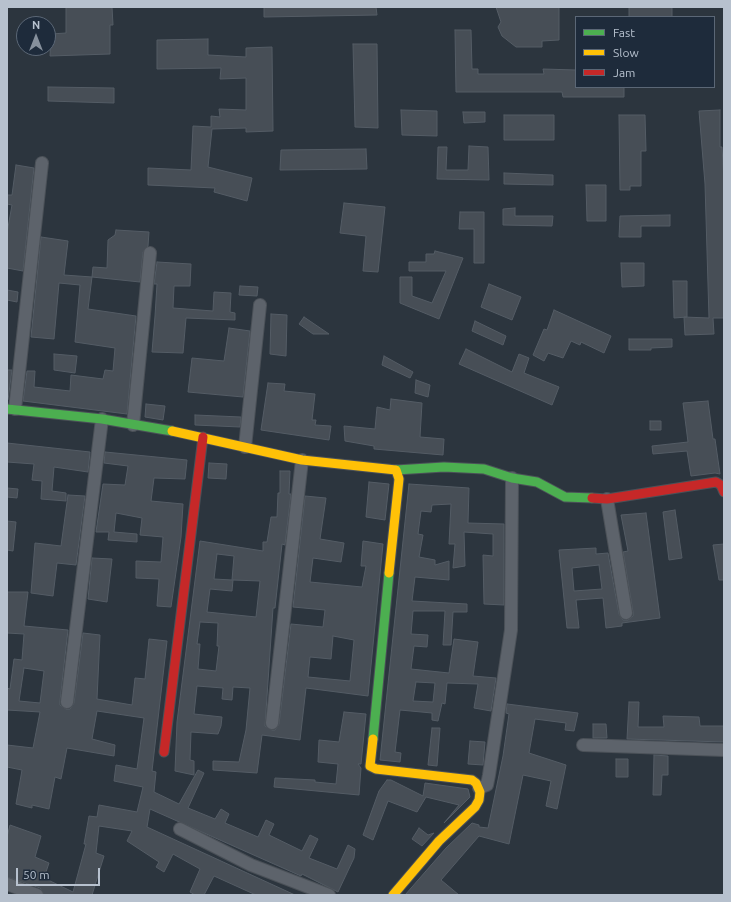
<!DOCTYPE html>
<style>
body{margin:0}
#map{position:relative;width:731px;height:902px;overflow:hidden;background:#2c353e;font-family:Ubuntu,sans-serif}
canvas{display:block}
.frame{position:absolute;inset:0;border:8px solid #b7c1ce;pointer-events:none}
.legend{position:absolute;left:575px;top:16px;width:140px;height:72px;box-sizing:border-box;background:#1e2b3b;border:1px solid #5b6776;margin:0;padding:5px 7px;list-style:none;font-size:12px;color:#b7c1ce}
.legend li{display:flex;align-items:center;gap:8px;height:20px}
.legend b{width:20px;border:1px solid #5b6776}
.north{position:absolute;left:16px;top:16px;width:40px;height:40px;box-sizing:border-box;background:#1e2b3b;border:1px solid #5b6776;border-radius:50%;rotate:0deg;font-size:11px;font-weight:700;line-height:16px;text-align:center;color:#b7c1ce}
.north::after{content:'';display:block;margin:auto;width:14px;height:18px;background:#86909c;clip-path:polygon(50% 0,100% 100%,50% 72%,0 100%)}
.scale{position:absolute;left:16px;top:868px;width:84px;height:18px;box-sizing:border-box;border:2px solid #b7c1ce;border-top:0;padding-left:5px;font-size:12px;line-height:14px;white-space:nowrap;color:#b7c1ce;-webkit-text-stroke:3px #1e2b3b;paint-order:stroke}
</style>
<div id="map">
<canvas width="731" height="902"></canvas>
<div class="frame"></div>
<ul class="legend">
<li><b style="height:5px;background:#4caf50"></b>Fast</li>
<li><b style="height:5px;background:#ffc107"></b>Slow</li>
<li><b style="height:5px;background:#c62828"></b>Jam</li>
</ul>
<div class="north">N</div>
<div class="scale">50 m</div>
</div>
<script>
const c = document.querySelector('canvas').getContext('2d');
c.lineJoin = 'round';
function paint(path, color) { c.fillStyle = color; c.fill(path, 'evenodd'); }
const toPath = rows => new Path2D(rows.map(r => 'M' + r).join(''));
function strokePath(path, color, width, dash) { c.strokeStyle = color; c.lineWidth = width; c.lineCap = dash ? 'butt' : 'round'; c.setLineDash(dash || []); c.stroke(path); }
const building = toPath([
 [66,7,112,7,113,25,110,25,110,54,50,56,51,34,66,33,66,7],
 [264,7,376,7,377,15,264,17,264,7],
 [496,7,559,7,559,40,542,41,542,47,516,47,502,36,498,27,501,22,496,7],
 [629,7,672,7,672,17,629,17,629,7],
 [455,30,471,30,472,69,478,69,478,74,544,74,543,69,576,70,576,87,624,87,624,97,563,97,562,92,456,92,455,30],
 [208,39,208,55,246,57,246,48,272,47,273,131,246,132,246,128,212,129,208,167,252,178,247,201,214,192,215,188,148,185,148,168,191,170,193,126,211,127,211,116,220,117,219,109,246,110,246,78,220,79,221,68,157,69,157,40,208,39],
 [353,44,377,44,378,128,355,127,353,44],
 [48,87,114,88,114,103,48,101,48,87],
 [401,110,437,111,437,136,402,135,401,110],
 [720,110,720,147,722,147,724,180,724,318,713,318,714,334,685,335,684,317,709,318,705,184,699,111,720,110],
 [463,112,485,112,485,122,464,123,463,112],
 [504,115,554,115,554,140,504,140,504,115],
 [619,115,645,115,646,151,641,151,641,186,630,186,630,190,620,190,619,115],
 [469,146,488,147,489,180,437,179,438,147,447,147,446,170,468,170,469,146],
 [366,149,367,169,280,170,281,150,366,149],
 [16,165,34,168,23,271,7,268,7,233,12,205,7,204,7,195,12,195,16,165],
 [504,173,553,175,553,185,504,184,504,173],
 [586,185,606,185,606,221,587,221,586,185],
 [344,203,385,207,378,272,363,271,366,236,340,233,344,203],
 [515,208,515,216,553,216,552,226,503,225,503,209,515,208],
 [460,212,484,212,484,263,474,263,474,229,459,229,460,212],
 [670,215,670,226,641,226,641,237,619,237,620,216,670,215],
 [116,230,149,232,148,246,143,252,140,282,92,277,93,267,107,268,108,240,115,235,116,230],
 [41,237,68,241,64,275,92,277,88,309,136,316,127,414,23,401,27,371,35,371,34,387,70,391,71,375,103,379,105,370,113,371,115,348,75,342,80,285,59,283,54,339,31,337,41,237],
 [435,251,463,258,439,319,400,303,400,277,412,277,412,296,432,303,446,271,409,271,409,262,426,262,426,254,434,254,435,251],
 [157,262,191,264,190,286,174,286,173,308,213,311,214,292,231,293,230,312,235,313,235,320,186,318,183,353,152,352,155,316,157,284,154,284,157,262],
 [621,263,644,263,644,286,622,287,621,263],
 [673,281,687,281,687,317,674,318,673,281],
 [489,284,521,297,512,320,481,307,489,284],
 [240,286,258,287,257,296,239,295,240,286],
 [7,290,18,292,17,302,7,300,7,290],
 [554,310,611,336,604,353,581,342,580,345,571,341,563,358,548,353,544,361,533,355,544,329,547,330,554,310],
 [271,314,287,315,286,356,270,354,271,314],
 [304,317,329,334,313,334,299,324,304,317],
 [475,321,506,336,503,345,472,331,475,321],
 [229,328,250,331,243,397,188,392,192,358,224,361,229,328],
 [629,339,672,339,672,347,651,348,651,350,629,350,629,339],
 [466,349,512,372,519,354,529,358,524,373,559,387,552,405,459,364,466,349],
 [54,354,77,356,75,373,54,370,54,354],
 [384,356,413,372,410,378,382,365,384,356],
 [7,370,12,370,8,400,7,400,7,370],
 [416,380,430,385,428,397,415,393,416,380],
 [268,383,285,384,284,391,315,394,312,420,316,420,315,425,331,426,329,440,261,430,268,383],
 [391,399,422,403,420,437,444,439,443,455,374,449,374,446,345,441,344,426,375,429,377,407,390,410,391,399],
 [708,401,713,439,715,439,720,474,715,473,691,476,687,451,653,454,652,446,688,442,683,403,708,401],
 [146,404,165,406,163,420,145,417,146,404],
 [195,415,241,417,240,427,195,425,195,415],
 [650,421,661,421,661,430,650,430,650,421],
 [7,443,90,452,88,472,54,467,52,491,66,493,66,501,41,499,42,481,32,480,34,464,7,462,7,443],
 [105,452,187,460,185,479,154,478,151,501,183,504,181,537,171,607,157,606,159,579,136,578,136,561,161,562,163,537,140,535,142,518,116,513,114,532,137,534,137,542,108,540,109,532,96,532,103,484,125,485,128,466,104,463,105,452],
 [209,463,227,464,226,479,208,478,209,463],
 [280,471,290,471,289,494,291,494,285,545,282,544,275,608,273,608,265,726,272,730,275,730,279,724,291,624,323,627,325,610,293,607,305,496,326,498,320,539,344,543,341,562,313,558,310,582,362,587,366,566,361,566,363,541,383,544,368,696,306,688,300,740,262,735,257,773,213,770,213,761,239,762,246,730,250,688,233,687,232,700,222,699,223,688,197,686,194,714,222,717,221,726,218,734,191,732,190,760,194,761,194,775,175,771,177,722,200,541,263,551,263,542,267,542,271,517,277,517,278,493,280,493,280,471],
 [217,554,234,556,232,580,214,579,217,554],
 [233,580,260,581,256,617,207,612,210,589,232,591,233,580],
 [200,622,218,623,217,646,219,646,216,671,198,669,200,644,197,644,200,622],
 [333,636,354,640,350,681,308,677,310,657,331,659,333,636],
 [369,482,389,484,385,520,366,517,369,482],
 [409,484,469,488,468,523,504,524,504,605,484,604,483,555,493,556,493,534,464,532,465,566,453,568,455,544,449,544,451,504,432,505,431,512,421,511,418,534,423,535,419,557,435,560,435,565,449,561,449,580,415,577,412,601,467,604,467,612,453,612,451,645,443,645,445,611,413,611,411,634,428,635,427,647,414,646,411,669,449,673,454,639,478,642,473,676,496,678,491,711,474,708,478,684,447,683,445,704,442,703,438,721,432,720,432,713,400,710,395,752,401,753,400,762,380,760,409,484],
 [416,682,435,683,433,702,413,701,416,682],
 [7,488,18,489,17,498,7,497,7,488],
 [68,495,85,496,76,565,57,563,53,596,31,593,35,543,61,546,68,495],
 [675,510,682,558,669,560,663,512,675,510],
 [646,513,660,618,622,623,622,626,606,628,603,598,576,600,579,628,567,628,559,550,596,548,596,554,608,553,619,614,623,620,628,620,633,616,633,612,623,552,628,551,621,515,646,513],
 [599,565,602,589,574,591,572,568,599,565],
 [7,521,16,522,13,551,7,550,7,521],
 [724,544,724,580,719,580,713,545,724,544],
 [92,558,112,559,107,602,88,599,92,558],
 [7,592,28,592,24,626,68,630,60,701,60,705,66,709,70,709,74,703,83,633,100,635,97,699,132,705,135,678,145,679,149,639,167,641,152,771,156,772,154,792,179,804,198,770,204,773,188,808,215,819,221,809,229,814,225,823,258,837,266,820,274,824,269,835,302,851,310,835,318,839,309,858,337,869,348,845,355,849,354,858,338,892,302,874,301,876,150,809,147,827,295,895,256,895,214,876,204,895,195,895,190,892,200,869,173,854,164,872,156,867,159,862,127,841,132,831,99,826,96,853,104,856,92,895,44,895,40,888,7,877,7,837,10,825,41,836,35,857,49,863,44,878,73,892,86,844,84,844,89,816,97,817,99,805,137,812,143,787,114,781,116,765,137,769,144,718,97,711,92,739,115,745,114,756,67,748,61,779,55,777,49,809,32,805,32,808,16,804,22,770,7,767,7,745,33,748,40,712,7,710,7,688,10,689,14,659,22,660,24,634,7,633,7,592],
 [24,668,44,671,40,703,19,701,24,668],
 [629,702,639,702,638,727,664,727,663,716,699,717,700,726,724,726,724,742,627,739,629,702],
 [507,704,578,713,574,731,565,730,566,723,535,719,529,753,566,765,557,809,546,806,551,781,523,775,509,844,479,836,441,880,459,895,405,895,446,848,472,823,479,825,479,827,488,828,503,756,509,714,506,713,507,704],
 [344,712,366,714,361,764,358,764,361,768,359,795,274,787,275,778,315,780,315,782,336,784,338,764,318,762,319,740,339,742,344,712],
 [593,724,606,724,607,738,593,738,593,724],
 [432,728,440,728,437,766,428,765,432,728],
 [470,741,485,742,483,765,468,764,470,741],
 [654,755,668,756,668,775,662,775,661,795,653,795,654,755],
 [616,759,628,759,628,777,616,777,616,759],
 [387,780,391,780,423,796,425,783,468,789,470,797,444,823,459,805,426,797,417,812,388,801,373,840,363,835,379,791,387,780],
 [419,828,428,835,434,833,422,846,412,839,419,828]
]);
const street = toPath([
 [15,409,42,163],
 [133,425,150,253],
 [245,447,260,305],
 [607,499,626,613],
 [67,702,102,419],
 [272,723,302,460],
 [583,745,724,750],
 [479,788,487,785,489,775,511,630,512,478],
 [180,829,251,865,329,895],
 [7,884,37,895]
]);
const fast = toPath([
 [7,409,102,419,172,431],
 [396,470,444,467,484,469,512,478,537,482,565,497,592,498],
 [373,739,389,573]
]);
const slow = toPath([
 [172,431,302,460,396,470,399,479,389,573],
 [373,739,370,766,376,769,472,780,476,783,480,792,479,800,475,807,439,841,393,895]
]);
const jam = toPath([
 [592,498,607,499,716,482,721,485,724,492],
 [164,752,203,437]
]);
paint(building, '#474e56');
strokePath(building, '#545c65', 1);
strokePath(street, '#4b5158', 14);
strokePath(fast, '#4b5158', 11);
strokePath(slow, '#4b5158', 11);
strokePath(jam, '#4b5158', 11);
strokePath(street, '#5d636b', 12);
strokePath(fast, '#4caf50', 9);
strokePath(slow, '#ffc107', 9);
strokePath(jam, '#c62828', 9);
</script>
